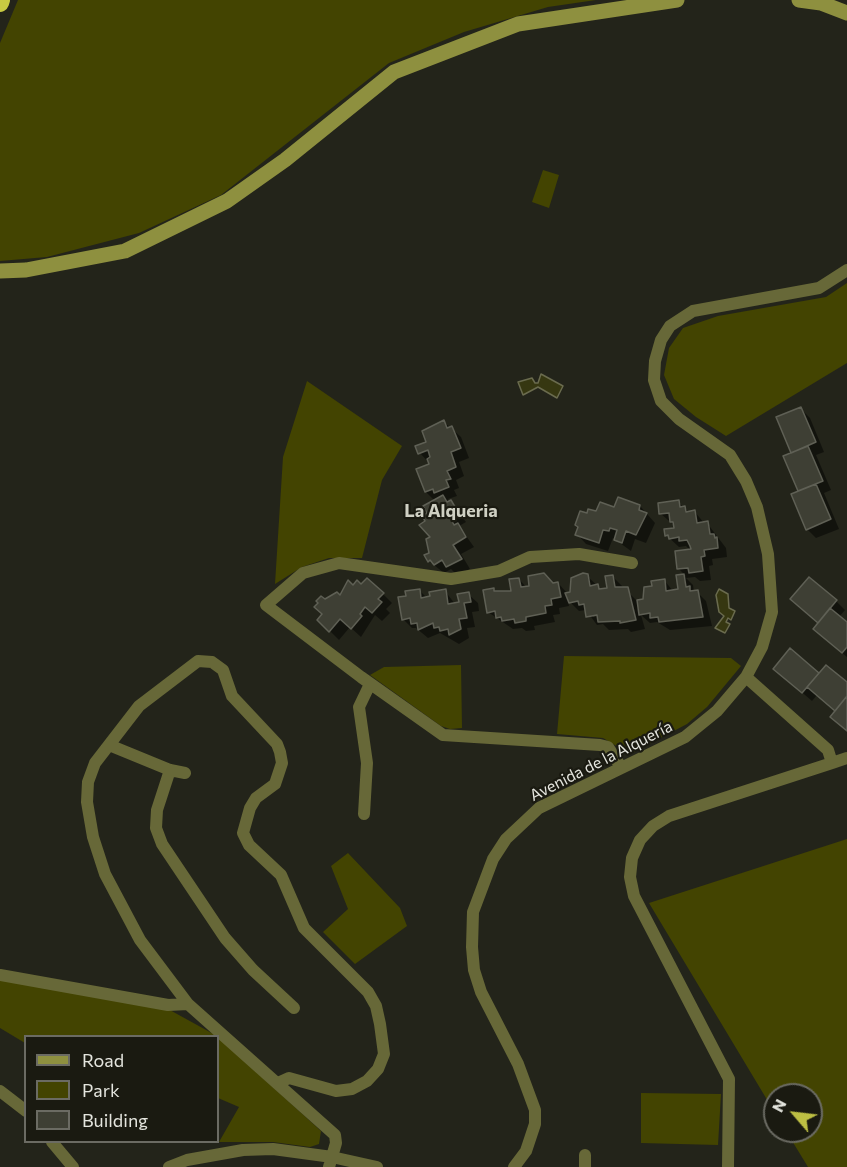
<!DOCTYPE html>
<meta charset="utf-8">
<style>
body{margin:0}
#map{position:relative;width:847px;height:1167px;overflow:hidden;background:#23241a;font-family:Commissioner,sans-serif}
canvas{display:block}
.legend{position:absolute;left:24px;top:1035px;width:195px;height:108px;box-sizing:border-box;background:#1a1a11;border:2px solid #6b6b63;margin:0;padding:8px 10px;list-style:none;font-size:18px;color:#e4e5de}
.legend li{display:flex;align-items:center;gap:12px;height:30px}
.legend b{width:30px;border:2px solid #6b6b63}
.north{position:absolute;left:763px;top:1083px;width:60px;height:60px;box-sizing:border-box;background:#1a1a11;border:2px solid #6b6b63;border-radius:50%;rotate:298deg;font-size:16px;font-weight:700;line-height:24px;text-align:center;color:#e4e5de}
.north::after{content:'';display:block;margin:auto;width:21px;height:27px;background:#bdbf43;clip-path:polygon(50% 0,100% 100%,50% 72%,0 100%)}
</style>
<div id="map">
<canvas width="847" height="1167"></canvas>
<ul class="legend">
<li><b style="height:8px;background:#8e903f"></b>Road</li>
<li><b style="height:16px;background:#434401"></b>Park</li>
<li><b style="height:16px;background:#3e3f34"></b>Building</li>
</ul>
<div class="north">N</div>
</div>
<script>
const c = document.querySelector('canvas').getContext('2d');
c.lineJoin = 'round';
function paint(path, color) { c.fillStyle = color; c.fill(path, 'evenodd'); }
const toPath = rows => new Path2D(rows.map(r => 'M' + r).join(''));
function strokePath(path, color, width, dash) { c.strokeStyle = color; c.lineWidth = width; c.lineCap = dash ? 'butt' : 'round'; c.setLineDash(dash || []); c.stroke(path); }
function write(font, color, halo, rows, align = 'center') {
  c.font = font + ' Commissioner,sans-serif'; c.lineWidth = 4.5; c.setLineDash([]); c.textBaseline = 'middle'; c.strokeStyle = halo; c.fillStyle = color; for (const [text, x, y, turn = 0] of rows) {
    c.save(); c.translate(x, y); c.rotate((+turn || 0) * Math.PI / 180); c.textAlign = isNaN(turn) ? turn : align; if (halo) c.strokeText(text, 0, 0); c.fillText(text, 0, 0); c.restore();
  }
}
const green = toPath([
 [18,0,596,0,548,7,464,32,389,63,221,195,139,233,47,257,0,261,0,43],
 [543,170,559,175,549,208,532,202],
 [847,283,847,363,726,436,696,417,674,399,664,375,669,348,683,328,718,316,826,297],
 [307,381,402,446,382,480,362,558,329,558,302,567,275,584,283,457],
 [564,656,731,658,741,666,707,707,687,724,630,754,603,738,557,734],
 [461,665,462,728,450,729,441,726,370,675,384,667],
 [847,839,847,1167,808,1167,786,1131,811,1131,811,1095,775,1095,775,1113,649,903],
 [348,853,400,908,407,926,355,964,323,932,348,909,331,866],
 [0,979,168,1009,217,1036,26,1036,25,1043,0,1028],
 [218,1037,321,1131,319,1144,310,1147,273,1142,219,1142,239,1107,218,1098],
 [641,1093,721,1094,718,1145,641,1143]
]);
const water = toPath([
 [541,374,563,386,557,398,538,387,523,395,518,382,532,378,535,383,538,383,541,374],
 [719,589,728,594,729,608,735,611,731,620,728,618,726,622,730,624,725,633,715,628,724,616,719,612,716,595,719,589]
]);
const shadow = toPath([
 [801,409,810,418,824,452,816,455,831,490,824,493,839,529,816,538,807,529,800,492,785,457,793,454],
 [444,422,461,437,469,458,459,462,464,476,456,480,459,488,454,490,457,496,448,499,466,522,459,526,474,547,461,554,470,569,457,575,451,569,444,573,429,561,433,537,427,522,435,501,426,492,431,465,420,453],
 [678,502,690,513,695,512,704,523,707,523,726,548,727,557,712,559,713,565,709,566,711,580,700,581,695,577,686,578,693,585,694,592,697,592,706,601,712,626,670,630,657,622,650,623,641,615,645,629,631,632,628,629,609,630,603,624,597,625,586,610,579,611,568,600,569,606,559,608,560,614,553,615,555,622,534,626,535,630,526,631,522,628,513,629,488,612,493,590,496,593,513,592,519,579,527,588,558,583,567,593,572,593,570,585,587,576,602,590,609,589,612,576,638,602,645,600,645,588,654,587,664,580,673,591,680,590,678,577,686,576,679,569,690,550,686,546,679,547,666,535,676,529,675,526,661,514],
 [593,614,605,615,593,617],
 [640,506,655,523,646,543,635,539,631,551,613,538,608,551,586,544,577,534,587,515],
 [353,587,383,594,392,603,386,609,390,613,382,621,375,615,361,637,350,627,339,640,319,620,324,615,325,601,341,597],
 [419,590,427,598,445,591,455,604,460,604,468,594,478,603,479,611,472,612,475,627,467,628,469,638,459,644,440,633,428,638,416,628,412,628,403,619,408,597],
 [836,601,845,610,839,617,847,624,847,657,824,638,819,623,801,608],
 [790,650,820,675,847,684,847,731,836,711,817,695,812,701,775,669]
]);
const building = toPath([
 [801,407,816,442,791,453,776,417,801,407],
 [444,420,447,428,452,426,461,448,451,452,456,467,447,471,451,479,446,480,449,487,434,493,433,489,425,492,416,469,429,464,427,459,430,457,428,450,418,454,415,446,426,442,422,431,444,420],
 [808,446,823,481,798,491,783,456,808,446],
 [816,484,831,519,806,530,791,494,816,484],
 [443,495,447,502,451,500,458,512,450,517,454,525,458,523,466,537,453,545,462,559,446,567,442,560,434,565,430,560,428,562,424,555,429,553,426,539,430,537,419,525,425,521,422,516,427,513,423,506,443,495],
 [618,497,640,505,639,510,647,513,636,535,626,531,622,543,614,540,617,530,610,528,609,531,603,530,599,543,575,535,578,527,575,525,580,511,587,513,588,509,596,511,600,502,614,507,618,497],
 [679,500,680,507,685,506,686,512,695,510,697,523,708,521,710,534,714,534,715,538,717,537,718,548,704,550,705,556,701,557,703,571,689,573,688,568,677,569,675,551,691,549,690,546,687,540,679,541,679,537,669,539,668,535,665,536,664,529,674,528,673,522,670,522,669,513,659,514,658,503,679,500],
 [544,573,553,583,558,582,561,597,551,599,552,605,545,606,546,613,526,617,526,621,515,623,514,619,502,621,501,617,496,618,495,611,487,613,483,590,494,588,494,591,511,591,509,579,519,578,521,587,529,586,528,576,544,573],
 [583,573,588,574,590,586,598,584,599,589,607,588,605,576,613,575,615,587,628,587,636,620,620,623,620,621,598,622,597,615,586,617,584,604,579,605,578,601,569,603,565,593,570,592,571,578,583,573],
 [684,574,686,587,690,586,690,591,698,590,703,617,659,622,658,617,650,618,650,613,639,615,637,600,643,599,644,587,652,586,651,581,665,579,666,591,678,589,676,575,684,574],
 [809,577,837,600,818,623,790,599,809,577],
 [367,578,384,593,378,599,382,602,372,613,365,607,360,614,362,616,351,629,340,619,329,632,317,620,322,614,314,607,318,603,316,601,321,596,325,599,337,592,340,595,348,580,353,585,357,580,361,584,367,578],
 [420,589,421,598,430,596,429,592,446,589,448,604,459,602,457,594,469,592,471,602,464,603,467,618,459,619,461,629,449,635,448,629,440,631,439,627,434,628,433,623,418,630,417,623,411,624,410,618,402,620,398,597,406,596,405,591,420,589],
 [830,608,847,622,847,647,842,653,813,629,830,608],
 [790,648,819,673,802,693,773,669,790,648],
 [826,665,847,682,847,696,835,711,807,687,826,665],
 [847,696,847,731,830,717,847,696]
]);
const minor = toPath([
 [109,745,170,770,185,773],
 [832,763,847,758],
 [621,767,608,747,600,745,443,735,361,677,266,605,303,573,339,563,451,579,499,571,530,557,579,554,632,563],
 [170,770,157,810,156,828,162,844,225,938,253,970,294,1008],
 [364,814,367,763,359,707,370,684],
 [0,975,168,1005,188,1004],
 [278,1083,289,1078,336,1091,352,1089,367,1081,378,1069,384,1054,380,1024,376,1006,368,992,304,928,281,875,249,845,243,833,250,808,256,798,275,784,282,763,280,752,277,744,232,696,223,670,212,662,198,661,139,706,95,763,88,782,87,802,93,837,105,874,140,940,188,1004,335,1135,336,1143,329,1167],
 [0,1091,26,1111],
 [52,1142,73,1167],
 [169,1167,187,1160,243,1150,273,1149,332,1157,377,1167],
 [514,1167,526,1151,535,1124,535,1110,518,1064,481,992,474,970,472,947,473,912,493,859,506,839,539,808,685,737,717,711,746,677,762,647,772,612,768,554,757,507,746,481,730,455,679,419,661,401,654,380,655,361,661,340,670,326,693,311,819,288,847,270],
 [585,1167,585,1155],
 [728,1167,729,1079,634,896,630,877,632,858,640,840,653,826,669,816,832,763,828,750,746,677]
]);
const secondary = toPath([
 [799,0,821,3,847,13],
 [0,271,26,270,125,251,227,201,285,160,394,72,518,24,677,0]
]);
const motorway = toPath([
 [0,3,1,0]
]);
const streetNames = [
 ["Avenida de la Alquería",601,761,-27]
];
const neighbourhoodNames = [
 ["La Alqueria",451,511]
];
paint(green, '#434401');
paint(water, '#363711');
strokePath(water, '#6a6b4e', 1.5);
paint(shadow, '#0007');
paint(building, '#3e3f34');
strokePath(building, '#5f6055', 1.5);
strokePath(minor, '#676838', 12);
strokePath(secondary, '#8e903f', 15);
strokePath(motorway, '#c8ca42', 18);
write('16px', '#e4e5de', '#1a1a11', streetNames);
write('bold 18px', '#cfd0c3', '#1a1a11', neighbourhoodNames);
</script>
